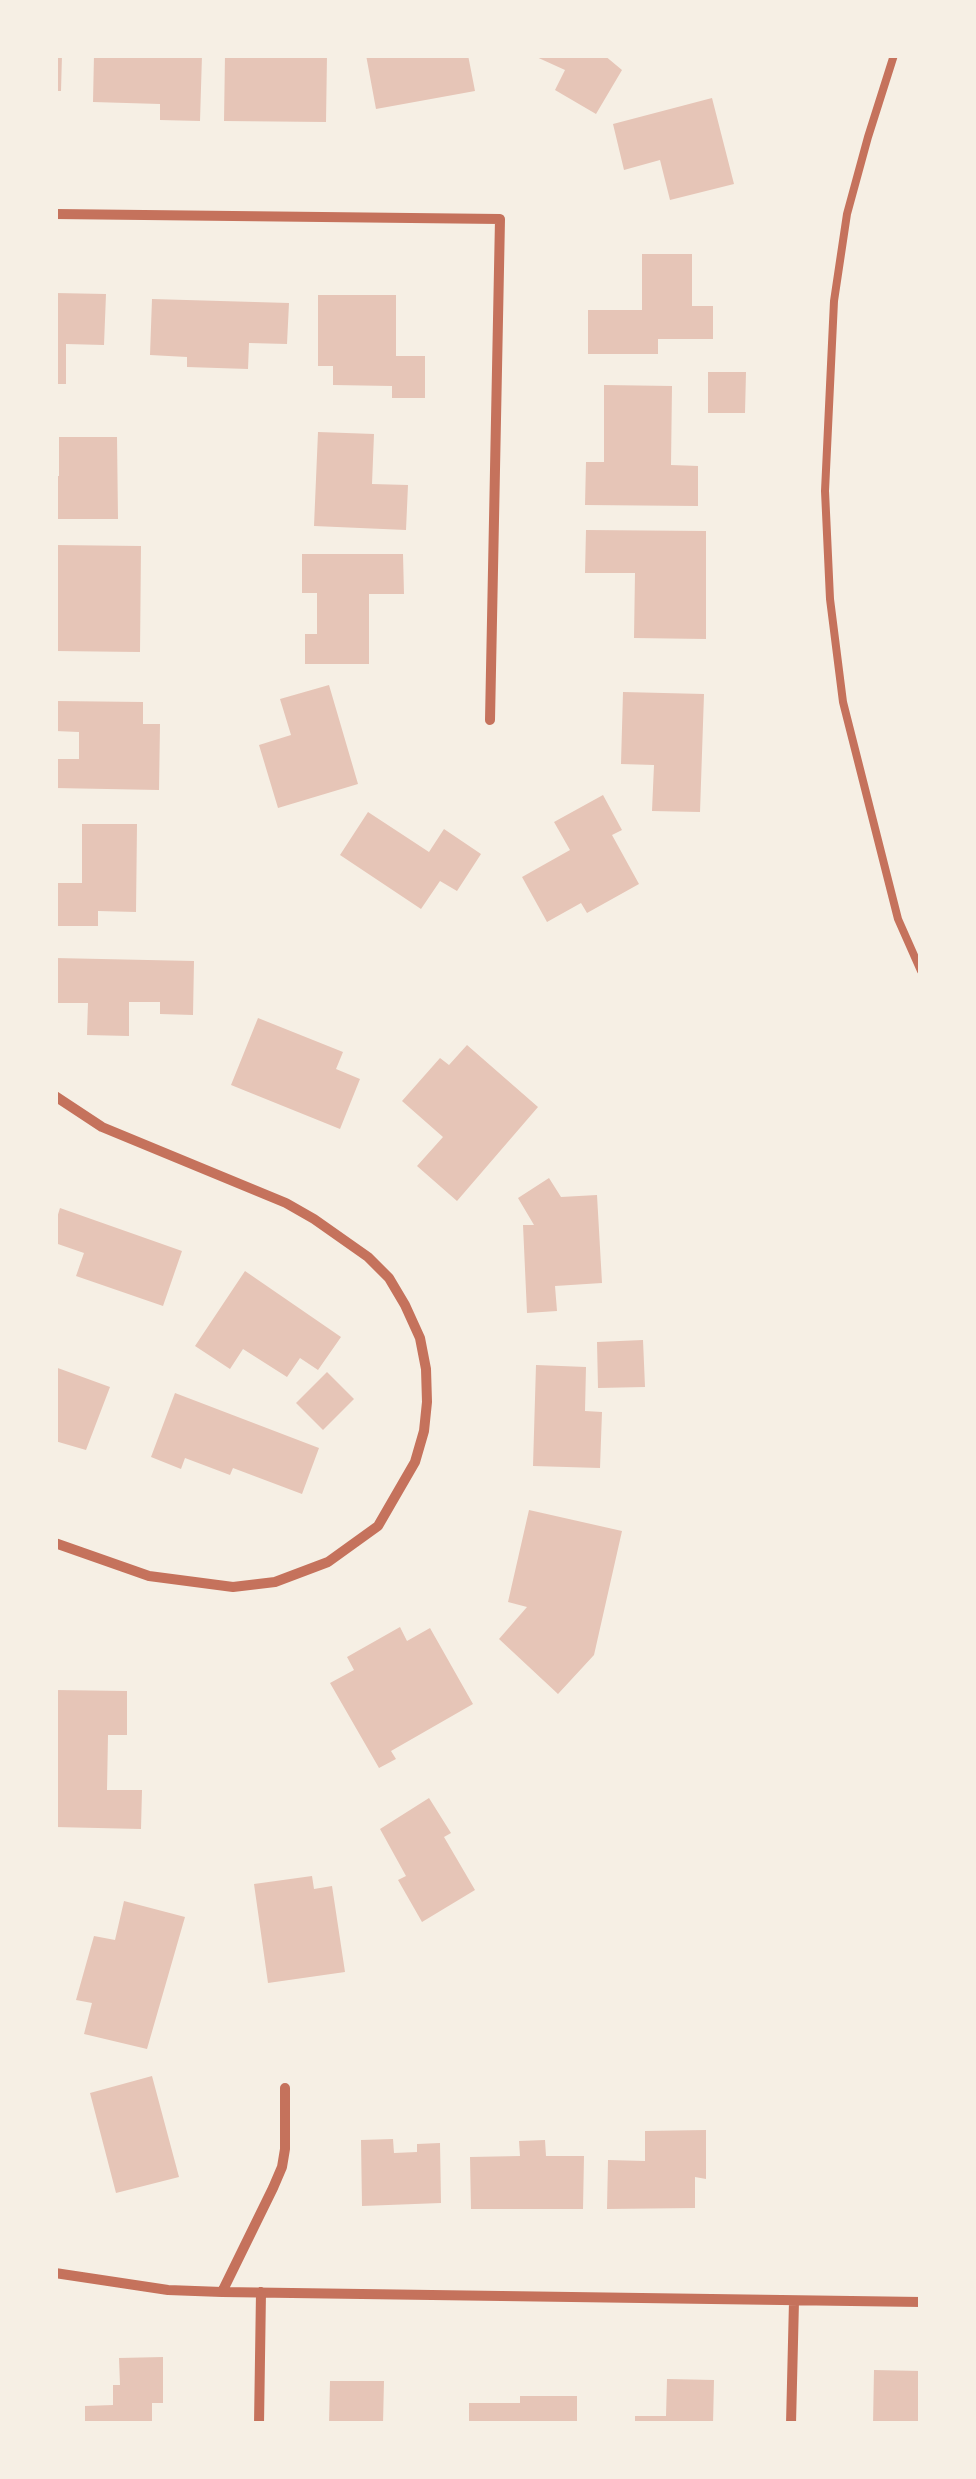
<!DOCTYPE html>
<style>
body{margin:0}
#map{position:relative;width:976px;height:2479px;overflow:hidden;background:#f6efe4;font-family:Helvetica,sans-serif}
canvas{display:block}
.frame{position:absolute;inset:0;border:58px solid #f6efe4;pointer-events:none}
</style>
<div id="map">
<canvas width="976" height="2479"></canvas>
<div class="frame"></div>
</div>
<script>
const c = document.querySelector('canvas').getContext('2d');
c.lineJoin = 'round';
function paint(path, color) { c.fillStyle = color; c.fill(path, 'evenodd'); }
const toPath = rows => new Path2D(rows.map(r => 'M' + r).join(''));
function strokePath(path, color, width, dash) { c.strokeStyle = color; c.lineWidth = width; c.lineCap = dash ? 'butt' : 'round'; c.setLineDash(dash || []); c.stroke(path); }
const building = toPath([
 [55,55,62,55,61,91,55,91],
 [94,55,202,55,200,121,160,120,160,104,93,102],
 [225,55,327,55,326,122,224,121],
 [366,55,468,55,475,91,376,109],
 [532,55,604,55,622,70,596,114,555,90,565,70],
 [712,98,734,184,670,200,660,160,624,170,613,124],
 [642,254,692,254,692,306,713,306,713,339,658,339,658,354,588,354,588,310,642,310],
 [55,293,106,294,104,345,66,344,66,384,55,384],
 [318,295,396,295,396,356,425,356,425,398,392,398,392,386,333,385,333,366,318,366],
 [152,299,289,303,287,344,249,343,248,369,187,367,187,357,150,355],
 [708,372,746,372,745,413,708,413],
 [604,385,672,386,671,465,698,466,698,506,585,505,586,462,604,462],
 [318,432,374,434,372,484,408,485,406,530,314,526],
 [59,437,117,437,118,519,55,519,55,476,59,476],
 [586,530,706,531,706,639,634,638,635,573,585,573],
 [55,545,141,546,140,652,55,651],
 [302,554,403,554,404,594,369,594,369,664,305,664,305,634,317,634,317,593,302,593],
 [329,685,358,784,278,808,259,745,291,735,280,699],
 [623,692,704,694,700,812,652,811,654,765,621,764],
 [55,701,143,702,143,724,160,724,159,790,55,788,55,759,79,759,79,732,55,731],
 [603,795,622,830,612,835,639,884,587,913,581,903,547,922,522,877,570,850,554,822],
 [368,812,429,852,444,829,481,854,457,891,440,881,421,909,340,855],
 [82,824,137,824,136,912,98,911,98,926,55,926,55,883,82,883],
 [55,958,194,961,193,1015,160,1014,160,1002,129,1002,129,1036,87,1035,88,1003,55,1003],
 [258,1018,343,1052,336,1069,360,1079,340,1129,231,1085],
 [467,1045,538,1107,457,1201,417,1166,443,1137,402,1101,440,1058,449,1065],
 [549,1178,561,1197,597,1195,602,1283,555,1286,557,1311,527,1313,523,1225,534,1225,518,1198],
 [60,1208,182,1251,163,1306,76,1276,84,1253,55,1243,55,1224],
 [245,1271,341,1337,318,1370,300,1358,287,1377,243,1349,230,1369,195,1346],
 [643,1340,645,1387,598,1388,597,1342],
 [536,1365,586,1367,585,1411,602,1412,600,1468,533,1466],
 [55,1367,110,1387,86,1450,55,1441],
 [327,1372,354,1399,323,1430,296,1403],
 [175,1393,319,1448,302,1494,233,1468,230,1475,185,1458,181,1469,151,1457],
 [529,1510,622,1531,594,1655,558,1694,499,1639,527,1607,508,1602],
 [400,1627,407,1641,430,1628,473,1704,391,1751,396,1759,379,1768,330,1683,354,1670,347,1657],
 [55,1690,127,1691,127,1735,108,1735,107,1790,142,1790,141,1829,55,1827],
 [429,1798,451,1833,444,1837,475,1890,422,1922,398,1880,406,1876,380,1829],
 [312,1876,314,1889,332,1886,345,1972,268,1983,254,1884],
 [124,1901,185,1917,147,2049,84,2034,92,2003,76,2000,94,1936,115,1940],
 [152,2076,179,2177,116,2193,90,2093],
 [706,2130,706,2179,695,2177,695,2208,607,2209,608,2160,645,2161,645,2131],
 [393,2139,394,2153,417,2152,417,2144,440,2143,441,2203,362,2206,361,2140],
 [545,2140,546,2156,584,2156,583,2209,471,2209,470,2157,520,2156,519,2141],
 [163,2357,163,2403,152,2403,152,2424,85,2424,85,2406,113,2405,113,2385,120,2385,119,2358],
 [874,2370,921,2371,921,2424,873,2424],
 [667,2379,714,2380,713,2424,635,2424,635,2416,666,2416],
 [330,2381,384,2381,383,2424,329,2424],
 [520,2396,577,2396,577,2424,469,2424,469,2403,520,2403]
]);
const service = toPath([
 [894,55,868,137,847,214,834,301,825,491,830,599,843,702,898,919,921,971]
]);
const minor = toPath([
 [55,214,500,219,490,720],
 [55,1096,102,1127,286,1203,314,1219,368,1257,389,1278,405,1305,420,1338,426,1369,427,1402,424,1431,415,1462,378,1526,328,1562,275,1582,233,1587,149,1576,55,1543],
 [55,2273,168,2290,222,2292,921,2302],
 [222,2292,273,2188,282,2167,285,2149,285,2088],
 [259,2424,261,2292],
 [791,2424,794,2301]
]);
paint(building, '#e6c5b7');
strokePath(service, '#c5725c', 8);
strokePath(minor, '#c5725c', 10);
</script>
